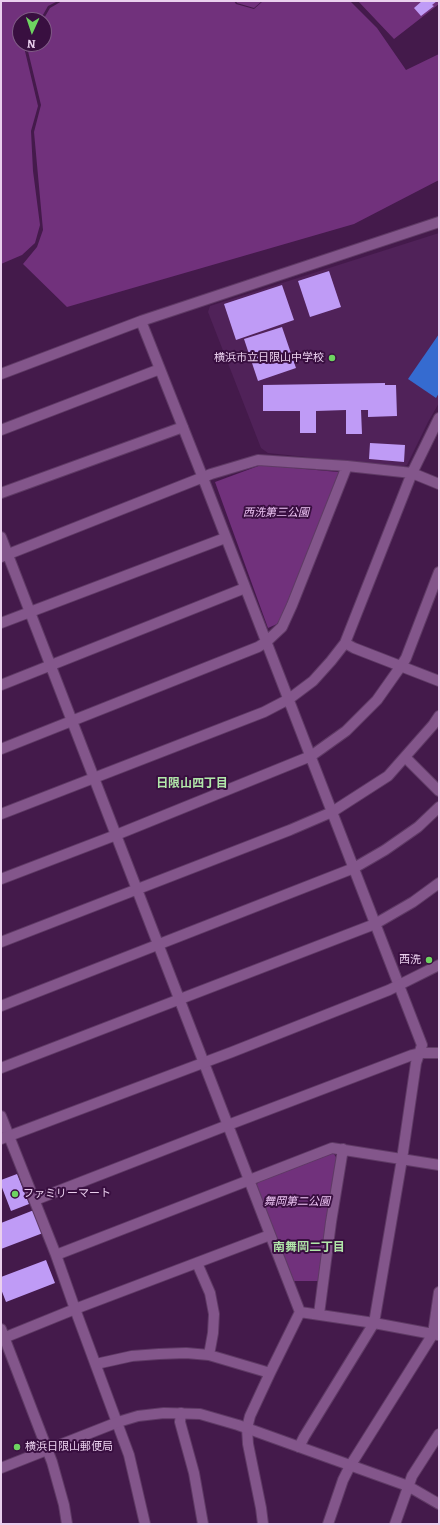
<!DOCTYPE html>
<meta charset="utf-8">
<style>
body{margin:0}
#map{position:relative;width:440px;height:1525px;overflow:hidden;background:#441a4b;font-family:Bitter,serif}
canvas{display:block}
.frame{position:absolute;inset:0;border:2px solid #ead0ee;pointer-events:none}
.north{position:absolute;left:12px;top:12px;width:40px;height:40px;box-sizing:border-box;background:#390f40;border:1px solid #805c86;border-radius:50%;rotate:183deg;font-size:11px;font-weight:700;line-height:16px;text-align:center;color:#ead0ee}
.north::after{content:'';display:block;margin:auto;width:14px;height:18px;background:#6ed361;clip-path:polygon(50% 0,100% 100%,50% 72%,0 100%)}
</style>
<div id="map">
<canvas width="440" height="1525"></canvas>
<div class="frame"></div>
<div class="north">N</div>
</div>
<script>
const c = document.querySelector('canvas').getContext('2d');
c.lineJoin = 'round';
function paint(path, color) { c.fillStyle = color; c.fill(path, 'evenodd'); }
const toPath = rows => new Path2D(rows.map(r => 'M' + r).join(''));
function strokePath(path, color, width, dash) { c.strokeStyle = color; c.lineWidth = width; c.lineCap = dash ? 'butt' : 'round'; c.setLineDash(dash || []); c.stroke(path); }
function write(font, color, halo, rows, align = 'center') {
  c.font = font + ' Bitter,"Noto Sans JP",serif'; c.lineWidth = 4; c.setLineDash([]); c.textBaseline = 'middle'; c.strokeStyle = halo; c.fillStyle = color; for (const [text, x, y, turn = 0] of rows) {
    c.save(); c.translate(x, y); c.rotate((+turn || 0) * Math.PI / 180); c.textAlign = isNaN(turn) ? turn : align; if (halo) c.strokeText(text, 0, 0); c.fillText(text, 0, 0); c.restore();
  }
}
const built = toPath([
 [439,233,439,403,428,422,407,465,402,467,268,453,261,448,208,312,210,306]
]);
const green = toPath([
 [1,1,58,1,48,6,40,20,20,20,20,44,26,44,24,47,38,106,31,131,33,171,40,225,35,243,22,255,1,264],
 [62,1,234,1,236,4,254,9,263,1,350,1,377,28,406,70,439,54,439,180,354,224,67,307,23,264,37,247,43,230,34,132,41,105,27,47,29,44,44,44,44,20,43,20,50,8],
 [236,1,262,1,254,8,237,3],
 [358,1,439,1,439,4,394,39],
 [261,465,338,472,340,476,287,609,277,624,268,628,215,482],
 [331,1154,334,1154,337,1159,318,1281,294,1281,256,1186,258,1182]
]);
const water = toPath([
 [439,334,439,393,436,398,408,379]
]);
const building = toPath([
 [422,1,437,1,432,5,434,6,421,16,414,8],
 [329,271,341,307,310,317,298,281],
 [282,285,294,320,236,340,224,304],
 [282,327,296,368,258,381,244,339],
 [385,383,385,385,396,385,397,416,368,417,368,410,361,410,362,434,346,434,346,410,316,411,316,433,300,433,300,411,263,411,263,385],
 [370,443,405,445,404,462,369,459],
 [17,1174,29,1204,11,1211,1,1185,1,1180],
 [34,1210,43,1233,1,1249,1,1223],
 [46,1260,55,1283,6,1302,1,1289,1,1277]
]);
const minor = toPath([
 [141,321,203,478,422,1045,416,1063,402,1159,374,1323,304,1437,299,1447],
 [1,374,141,321,439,222],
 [1,430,160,369],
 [1,493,183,427],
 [1,537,300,1312,270,1373,250,1416,247,1428,248,1444,261,1508,263,1524],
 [1,557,211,474,258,460,347,466,412,473,439,484],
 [1,623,225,538],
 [345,643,354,648,439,681],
 [1,685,245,588],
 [1,749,258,647,266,642,282,627,292,605,347,466],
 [405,757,439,791],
 [1,814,264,712,289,699,313,681,331,661,345,643,412,473,439,418],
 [1,879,116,835,311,756,346,731,377,700,401,666,406,658,439,572],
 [1,942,290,830,332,812,388,776,433,725,439,716],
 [1,1006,354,868,385,850,418,827,439,807],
 [1,1068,375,924,413,902,439,883],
 [1,1116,56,1255,75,1309,1,1339],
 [35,1200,228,1125,412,1055,420,1053,439,1053],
 [56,1255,332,1148,439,1165],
 [197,1263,210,1293,214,1314,213,1333,209,1355],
 [300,1312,374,1323,438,1335],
 [319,1314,331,1222,343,1149],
 [96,1364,132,1356,159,1354,186,1353,209,1355,270,1373],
 [181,1413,180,1422,194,1473,203,1524],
 [145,1524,129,1455,75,1309,270,1235],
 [328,1524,343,1480,350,1466,433,1334,439,1292]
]);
const tertiary = toPath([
 [1,1139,232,1052,389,990,439,965],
 [1,1329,52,1462,64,1505,67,1524],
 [1,1468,118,1422,138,1416,164,1413,200,1414,238,1425,408,1486,439,1504],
 [395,1524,412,1476,439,1434]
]);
const markers = [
 [332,358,4,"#6ed361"],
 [429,960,4,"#6ed361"],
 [15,1194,4,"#6ed361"],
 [17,1447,4,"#6ed361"]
];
const poiNames = [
 ["横浜市立日限山中学校",324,358],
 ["西洗",421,960],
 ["ファミリーマート",23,1194,"left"],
 ["横浜日限山郵便局",25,1447,"left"]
];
const parkNames = [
 ["西洗第三公園",276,513],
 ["舞岡第二公園",297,1202]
];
const neighbourhoodNames = [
 ["日限山四丁目",192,784],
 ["南舞岡二丁目",309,1248]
];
paint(built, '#502259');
paint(green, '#71317c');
paint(water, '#356bd0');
paint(building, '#bf9bf6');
strokePath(minor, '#5f3a65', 12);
strokePath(tertiary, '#5f3a65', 12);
strokePath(minor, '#83568b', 10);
strokePath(tertiary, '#83568b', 10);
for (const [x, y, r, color] of markers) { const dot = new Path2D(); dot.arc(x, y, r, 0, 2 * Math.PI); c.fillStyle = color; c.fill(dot); strokePath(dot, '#390f40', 1.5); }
write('11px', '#ead0ee', '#390f40', poiNames, 'right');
write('italic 11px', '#ecc3f3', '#390f40', parkNames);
write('bold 12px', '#b1e7a9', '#390f40', neighbourhoodNames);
</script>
